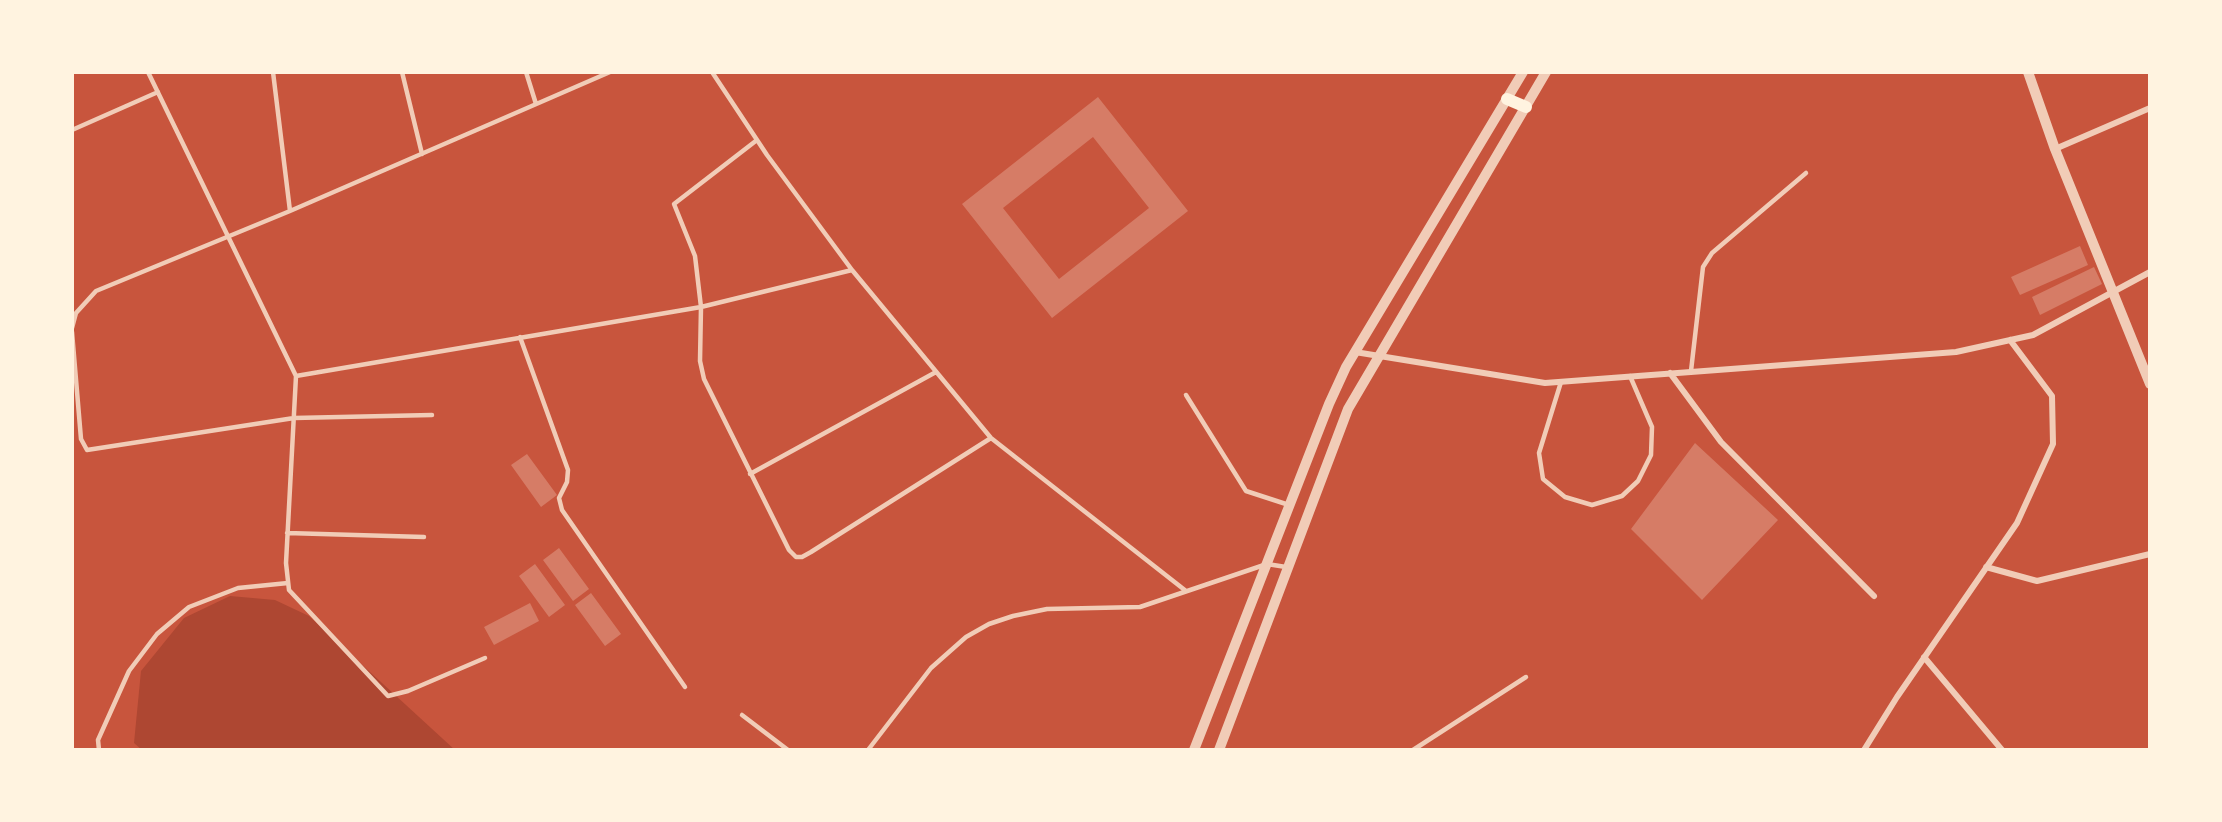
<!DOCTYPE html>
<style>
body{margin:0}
#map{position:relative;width:2222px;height:822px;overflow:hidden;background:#c8553d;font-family:"IBM Plex Sans",sans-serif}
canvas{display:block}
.frame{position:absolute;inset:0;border:74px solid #fff3e0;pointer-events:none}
</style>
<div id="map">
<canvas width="2222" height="822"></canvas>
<div class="frame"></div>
</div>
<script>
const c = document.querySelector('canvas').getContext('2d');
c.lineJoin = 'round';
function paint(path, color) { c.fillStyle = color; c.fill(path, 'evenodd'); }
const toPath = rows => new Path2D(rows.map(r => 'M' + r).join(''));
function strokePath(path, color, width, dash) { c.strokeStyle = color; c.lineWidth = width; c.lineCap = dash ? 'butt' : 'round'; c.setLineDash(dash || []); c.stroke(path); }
const green = toPath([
 [230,596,275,600,309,616,455,750,142,750,134,743,141,671,184,618]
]);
const building = toPath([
 [1098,97,1188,211,1052,318,962,204],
 [1093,137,1149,208,1059,279,1003,208],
 [2080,246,2088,265,2020,295,2011,277],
 [2094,267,2102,284,2040,315,2032,297],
 [1695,443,1778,520,1702,600,1631,529],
 [527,454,557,495,541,507,511,465],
 [559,548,589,589,573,601,543,560],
 [535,564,565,605,549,617,519,576],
 [591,593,621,634,605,646,575,605],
 [530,603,539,621,494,645,484,627]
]);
const service = toPath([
 [148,72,296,376,701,307,852,270,991,438,1186,591],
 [273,72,290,211],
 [402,72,422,154],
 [526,72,536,104],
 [712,72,767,155,852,270],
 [72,130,158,92],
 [757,140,674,204,695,256,701,307,700,361,704,379,789,550,796,557,802,557,811,552,991,438],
 [72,328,76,313,96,291,290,211,610,72],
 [72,332,81,439,87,450,294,418,432,415],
 [520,337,568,470,567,482,559,498,562,510,685,687],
 [1691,371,1703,267,1712,253,1806,173],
 [296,376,286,563,289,590,388,696,408,691,485,658],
 [1561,382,1539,453,1543,479,1565,497,1592,505,1622,496,1638,481,1651,455,1652,427,1630,376],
 [1186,395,1246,491,1289,505],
 [750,474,936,372],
 [287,533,424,537],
 [742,715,788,750],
 [99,750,98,740,129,671,157,634,189,607,238,588,288,583],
 [868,750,931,668,966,637,989,624,1013,616,1047,609,1140,607,1267,564,1286,567],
 [1413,750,1526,677]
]);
const minor = toPath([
 [2055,149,2150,108],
 [1355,352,1545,383,1956,352,2033,335,2150,272],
 [1670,373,1721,442,1874,596],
 [1986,567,2037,581,2150,554],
 [1924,657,2002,750],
 [1864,750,1897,697,2017,523,2053,444,2052,396,2010,340]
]);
const tertiary = toPath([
 [2028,72,2055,149,2150,384],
 [1194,750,1329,404,1346,367,1523,72],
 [1219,750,1348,409,1546,72]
]);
const secondary = toPath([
 [1507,99,1526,107]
]);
paint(green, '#ae4732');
paint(building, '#d67c66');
strokePath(service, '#f1ccb7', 4.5);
strokePath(minor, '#f1ccb7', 6);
strokePath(tertiary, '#f1ccb7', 10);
strokePath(secondary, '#fff3e0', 12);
</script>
